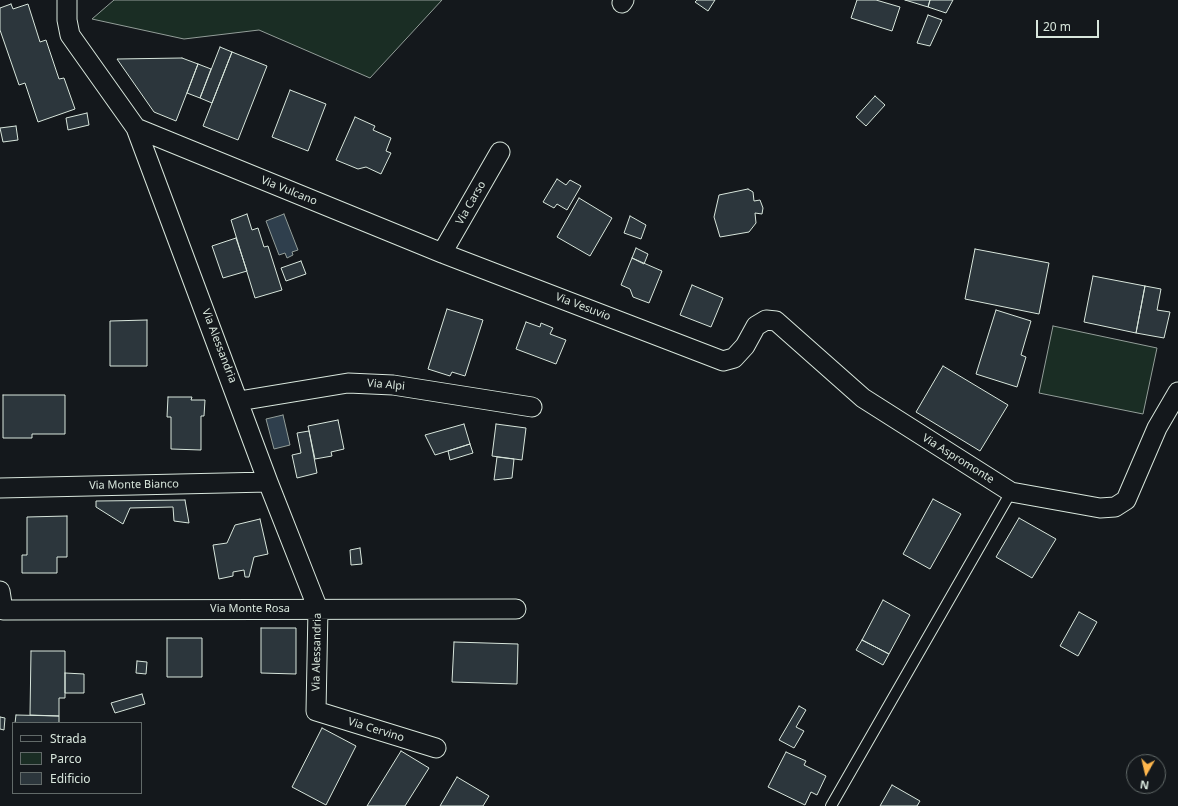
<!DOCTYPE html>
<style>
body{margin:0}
#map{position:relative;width:1178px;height:806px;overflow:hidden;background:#14181c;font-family:"Noto Sans",sans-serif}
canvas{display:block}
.legend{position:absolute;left:12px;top:722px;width:130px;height:72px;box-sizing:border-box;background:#14181c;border:1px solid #626a69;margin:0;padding:5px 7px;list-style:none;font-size:12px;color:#d8e6dc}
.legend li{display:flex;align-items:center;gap:8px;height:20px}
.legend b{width:20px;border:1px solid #626a69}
.north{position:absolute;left:1126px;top:754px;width:40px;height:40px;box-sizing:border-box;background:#14181c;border:1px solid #626a69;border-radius:50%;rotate:188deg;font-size:11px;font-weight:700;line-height:16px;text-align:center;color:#d8e6dc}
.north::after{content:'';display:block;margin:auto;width:14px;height:18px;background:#ffb74d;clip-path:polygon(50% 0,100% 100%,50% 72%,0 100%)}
.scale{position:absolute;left:1036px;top:20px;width:63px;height:18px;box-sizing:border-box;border:2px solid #d8e6dc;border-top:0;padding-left:5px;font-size:12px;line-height:14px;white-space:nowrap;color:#d8e6dc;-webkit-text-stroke:3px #14181c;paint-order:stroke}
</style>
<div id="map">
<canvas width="1178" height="806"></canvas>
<ul class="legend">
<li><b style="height:5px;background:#14181c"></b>Strada</li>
<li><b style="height:11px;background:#1a2d24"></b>Parco</li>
<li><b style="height:11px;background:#2c363c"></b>Edificio</li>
</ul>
<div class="north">N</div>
<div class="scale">20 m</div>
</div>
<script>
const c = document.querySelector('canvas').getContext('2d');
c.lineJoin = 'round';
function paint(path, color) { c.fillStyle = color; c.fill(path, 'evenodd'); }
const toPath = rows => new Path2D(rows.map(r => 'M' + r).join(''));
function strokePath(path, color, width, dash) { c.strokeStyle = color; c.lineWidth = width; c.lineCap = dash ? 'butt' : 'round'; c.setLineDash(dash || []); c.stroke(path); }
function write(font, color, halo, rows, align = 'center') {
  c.font = font + ' "Noto Sans",sans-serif'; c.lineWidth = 3; c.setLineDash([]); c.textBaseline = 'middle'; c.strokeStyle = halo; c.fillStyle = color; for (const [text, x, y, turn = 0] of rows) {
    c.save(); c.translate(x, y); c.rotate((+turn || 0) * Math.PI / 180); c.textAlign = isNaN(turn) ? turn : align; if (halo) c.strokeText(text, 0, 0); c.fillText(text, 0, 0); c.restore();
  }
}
const green = toPath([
 [114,0,442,0,370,78,259,30,184,39,92,19,114,0],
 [1053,326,1157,348,1143,414,1039,393,1053,326]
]);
const water = toPath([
 [284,214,298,250,292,252,293,255,287,258,285,253,279,255,266,221,284,214],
 [283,415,290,445,274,449,266,419,283,415]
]);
const building = toPath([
 [697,0,715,0,708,11,695,2,697,0],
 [857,0,876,0,900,7,892,31,851,18,857,0],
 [905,0,930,0,928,7,905,0],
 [930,0,953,0,946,13,928,7,930,0],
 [11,4,13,9,28,4,40,42,46,40,59,79,64,78,75,109,38,122,25,83,19,85,0,30,0,8,11,4],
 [928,15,942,20,930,46,917,43,928,15],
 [220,47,232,52,212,103,200,98,220,47],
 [232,52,267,66,238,140,203,126,232,52],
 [182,58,198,64,176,121,154,112,117,59,182,58],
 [198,64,211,69,200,98,187,93,198,64],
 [290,90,326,104,308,151,272,137,290,90],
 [875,96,885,105,866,126,856,117,875,96],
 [87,113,89,125,68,130,66,118,87,113],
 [355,117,375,126,373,130,391,138,386,151,391,153,381,174,366,167,358,169,336,160,355,117],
 [16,126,18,140,3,142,0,128,16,126],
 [557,179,566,185,570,180,581,186,567,210,557,204,554,208,543,202,557,179],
 [748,189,753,192,754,201,760,200,763,208,762,214,755,213,756,223,749,232,720,237,714,217,719,195,748,189],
 [579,198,612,218,590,256,557,237,579,198],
 [247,214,252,230,258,228,264,247,268,246,282,290,255,298,231,220,247,214],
 [630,216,646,225,641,239,624,233,630,216],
 [236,238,247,271,223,278,212,246,236,238],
 [636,248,648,254,644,264,632,258,636,248],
 [975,249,1049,263,1039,314,965,299,975,249],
 [632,258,662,271,649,303,633,297,630,289,621,285,632,258],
 [301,261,306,274,286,281,281,268,301,261],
 [1093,276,1145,286,1136,333,1084,322,1093,276],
 [692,285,723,298,711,327,680,315,692,285],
 [1145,286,1161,289,1157,310,1170,312,1164,338,1136,333,1145,286],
 [447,309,483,320,465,376,452,372,450,376,428,369,447,309],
 [996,310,1031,321,1021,355,1026,357,1017,387,976,374,996,310],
 [147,320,147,366,110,366,110,321,147,320],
 [526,322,540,327,541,323,553,328,550,334,566,340,556,364,516,349,526,322],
 [943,366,1008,405,980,451,916,412,943,366],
 [3,395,65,395,65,434,32,434,32,438,3,438,3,395],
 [168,397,192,397,191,400,205,400,204,416,201,416,201,450,171,449,171,417,167,417,168,397],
 [338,420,344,449,331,452,332,456,315,459,308,426,338,420],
 [464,424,470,444,435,455,425,435,464,424],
 [496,424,526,428,522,460,492,456,496,424],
 [309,431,317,473,297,478,292,455,301,453,297,433,309,431],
 [470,444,473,453,450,460,448,451,470,444],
 [497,457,514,459,512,478,494,480,497,457],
 [933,499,961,514,930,569,903,554,933,499],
 [185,500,189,523,174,521,173,507,130,508,123,524,96,507,96,501,185,500],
 [67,516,67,557,57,557,57,573,22,573,22,555,27,555,27,517,67,516],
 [1019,518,1056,539,1032,578,996,557,1019,518],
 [260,519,268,554,254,557,249,577,245,577,244,570,233,572,233,576,219,579,213,545,227,543,235,525,260,519],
 [360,548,362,564,351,565,350,550,360,548],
 [883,600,910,615,889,654,862,640,883,600],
 [1079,612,1097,622,1078,656,1060,646,1079,612],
 [261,628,296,628,296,674,261,673,261,628],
 [167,638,202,638,202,677,167,677,167,638],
 [862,640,889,654,883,665,856,650,862,640],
 [454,642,518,644,517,684,452,682,454,642],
 [31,651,65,651,65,698,59,698,59,716,30,715,31,651],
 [137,661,147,662,146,674,136,673,137,661],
 [65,673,84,674,84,693,65,693,65,673],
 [142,694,145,704,115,713,111,703,142,694],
 [799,706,806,710,796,727,804,731,794,748,779,740,799,706],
 [16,715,59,716,59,723,15,723,16,715],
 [0,717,5,718,4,730,0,729,0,717],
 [322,728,356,746,326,805,292,787,322,728],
 [401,751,429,768,405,806,367,806,401,751],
 [786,752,806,761,804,765,826,776,817,795,811,792,805,805,768,787,786,752],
 [457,777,489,796,483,806,440,806,457,777],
 [892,785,920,801,917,806,880,806,892,785]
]);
const lane = toPath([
 [831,806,1011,492]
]);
const street = toPath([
 [67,0,67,20,70,35,136,128,268,482,318,609,316,711,436,748],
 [622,3,624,0],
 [136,128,442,253,723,361,734,358,745,346,756,326,766,320,776,321,863,398,1011,492,1100,508,1115,507,1126,500,1157,428,1178,392],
 [442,253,500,152],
 [239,401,348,383,393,385,532,407],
 [0,488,268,482],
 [0,591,3,610,516,609]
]);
const streetNames = [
 ["Via Vulcano",289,191,22],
 ["Via Carso",471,203,-60],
 ["Via Vesuvio",583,307,21],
 ["Via Alessandria",219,346,69],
 ["Via Alpi",386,385,5],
 ["Via Aspromonte",958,459,32],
 ["Via Monte Bianco",134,485,-1],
 ["Via Monte Rosa",250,609],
 ["Via Alessandria",317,652,-89],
 ["Via Cervino",376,730,17]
];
paint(green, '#1a2d24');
strokePath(green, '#939e99', 1);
paint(water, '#2f3f4d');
strokePath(water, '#939e99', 1);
paint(building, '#2c363c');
strokePath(building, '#d8e6dc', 1);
strokePath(lane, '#d8e6dc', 12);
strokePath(street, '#d8e6dc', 21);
strokePath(lane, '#14181c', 10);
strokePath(street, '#14181c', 19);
write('11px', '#d8e6dc', '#14181c', streetNames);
</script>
